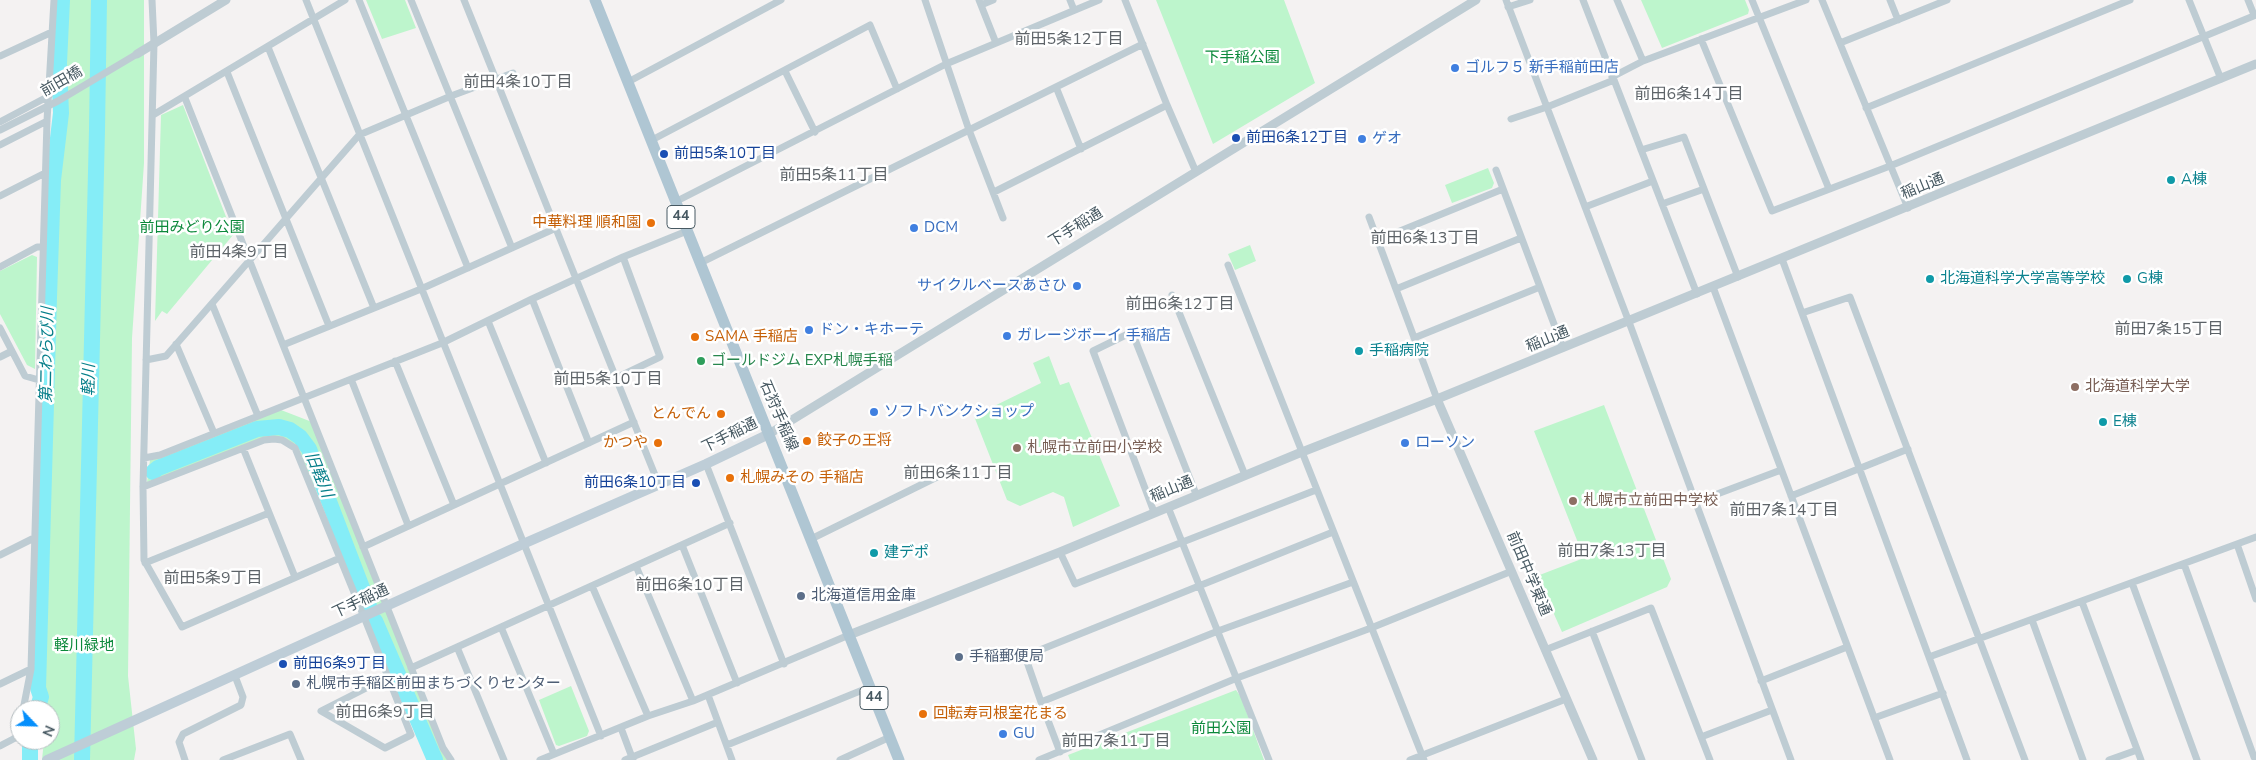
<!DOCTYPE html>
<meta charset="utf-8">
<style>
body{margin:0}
#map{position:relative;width:2256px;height:760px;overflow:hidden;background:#f4f2f2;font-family:"Nunito Sans",sans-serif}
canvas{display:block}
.north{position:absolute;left:10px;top:700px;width:50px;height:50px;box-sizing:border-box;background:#fff;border:1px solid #b5bdc0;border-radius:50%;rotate:114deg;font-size:14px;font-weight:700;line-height:20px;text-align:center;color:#475962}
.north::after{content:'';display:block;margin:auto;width:18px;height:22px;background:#058ffc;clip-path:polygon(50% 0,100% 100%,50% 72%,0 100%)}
</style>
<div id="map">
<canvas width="2256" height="760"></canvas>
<div class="north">N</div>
</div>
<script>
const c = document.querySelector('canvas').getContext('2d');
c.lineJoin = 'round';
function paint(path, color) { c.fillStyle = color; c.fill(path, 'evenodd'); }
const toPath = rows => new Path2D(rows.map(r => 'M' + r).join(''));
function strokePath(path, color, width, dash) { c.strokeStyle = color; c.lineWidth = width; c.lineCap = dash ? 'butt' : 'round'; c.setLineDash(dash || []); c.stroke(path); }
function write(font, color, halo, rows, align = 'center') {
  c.font = font + ' "Nunito Sans","Noto Sans JP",sans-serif'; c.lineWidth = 5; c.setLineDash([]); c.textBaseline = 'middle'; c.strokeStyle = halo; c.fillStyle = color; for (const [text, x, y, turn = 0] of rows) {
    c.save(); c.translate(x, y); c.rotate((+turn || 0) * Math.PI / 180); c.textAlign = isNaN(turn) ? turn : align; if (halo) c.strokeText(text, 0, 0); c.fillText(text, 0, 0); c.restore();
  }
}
const green = toPath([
 [61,0,144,0,144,163,132,338,128,676,136,749,134,760,42,760,44,740,50,740,50,710,42,710,39,662,52,249,57,145,56,87],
 [366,0,405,0,416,28,382,39],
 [1156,0,1284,0,1315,83,1213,144],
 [1641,0,1745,0,1749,10,1748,14,1662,48],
 [183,105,233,235,167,314,162,311,155,321,161,115],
 [1488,168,1494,183,1492,188,1452,203,1445,185],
 [1250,245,1256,261,1235,270,1228,254],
 [32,255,37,257,35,369,27,365,0,314,0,271],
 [1049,356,1060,385,1069,382,1120,506,1073,527,1064,497,1053,492,1020,506,1007,500,974,416,1041,383,1033,363],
 [1604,405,1671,579,1667,587,1562,632,1537,576,1584,558,1534,431],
 [281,410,312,422,448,760,428,760,297,445,278,437,147,482,150,460],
 [571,686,589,731,587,736,559,746,556,745,539,700],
 [1236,690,1241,697,1264,760,1070,760,1068,755]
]);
const river = toPath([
 [153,472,158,468,257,429,279,427,290,430,300,437,309,449,369,606],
 [375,621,435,760],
 [37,710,41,697,38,688,49,297,53,180,61,113,59,63,62,0],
 [30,760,30,740],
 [82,760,97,130,99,0]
]);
const minor = toPath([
 [152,0,154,43,143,487,144,560,182,627,340,558],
 [306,0,601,736],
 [359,0,468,268],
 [411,0,512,248],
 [464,0,659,485],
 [925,0,969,130,1003,218],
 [979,0,996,43],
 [1070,0,1074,10],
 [1125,0,1167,105,1196,172],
 [1506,0,1629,322,1791,760],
 [1583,0,1697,294],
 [1617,0,1643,61],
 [1752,0,1829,189],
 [1822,0,1908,208],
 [1890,0,1898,20],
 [2189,0,2221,79],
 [2248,0,2254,15],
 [981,5,993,0],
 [1508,7,1530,0],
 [1701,39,1772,211,1890,166,2256,15],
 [1840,43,1947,0],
 [268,47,374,308],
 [0,56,52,32],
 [785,71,815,132],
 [227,72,329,326],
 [1612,77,1643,61,1806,0],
 [628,82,781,0],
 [1056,87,1081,149],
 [185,98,443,748,451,760],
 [1866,108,2130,0],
 [153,115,345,0],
 [1511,119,1547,107,1614,80],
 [0,122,49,96],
 [650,141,870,25,897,89],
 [0,145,47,121],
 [1641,150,1684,137,1738,277],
 [1496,170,1563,348],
 [994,192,1167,105],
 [0,196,45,173],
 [675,202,946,64,1099,0],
 [1662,204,1704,189],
 [1585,207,1653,181],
 [1369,217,1437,399],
 [1378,240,1503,189],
 [1782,259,1967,760],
 [700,263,1143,44],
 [1228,265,1424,760],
 [0,267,37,247,43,247],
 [1713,287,1890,760],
 [1396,289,1521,238],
 [1172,295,1245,475],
 [532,299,589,443],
 [212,304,258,416],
 [1802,313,1850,297,2025,760],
 [488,321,546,463],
 [0,328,25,376,39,380],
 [1414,338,1540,287],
 [176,344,214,433],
 [283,345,421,289,556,228],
 [0,357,12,351],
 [146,360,166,356,359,135,451,96,513,73],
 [395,361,454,505],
 [616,378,660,357,623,257],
 [351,379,408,525],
 [243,448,295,577],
 [144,458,160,455,442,343,532,299,623,257,687,231],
 [706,464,784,664],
 [143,487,264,440,274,439,282,440,295,448,364,617,388,677,411,735,385,748,321,711,388,677],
 [1791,496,1908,449],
 [1696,502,1781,470],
 [1168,507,1269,760],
 [1154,512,1093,351,1132,332,1196,494],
 [811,539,937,477],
 [2237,544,2256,599],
 [682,545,737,683],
 [363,547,634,422],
 [1060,552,1075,584,1316,490],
 [0,555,34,538],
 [145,563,269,513],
 [2184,564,2254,757],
 [636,566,693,701],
 [2132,583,2197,760],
 [592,586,648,716],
 [2082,602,2141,760],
 [2032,620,2083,760],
 [501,627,554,754],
 [1592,631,1642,760],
 [457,647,504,760],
 [1545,650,1651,608,1710,760],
 [1929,657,2256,537],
 [411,668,730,523],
 [1761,681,1847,647],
 [0,684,31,669],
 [708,695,732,760],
 [1041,702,1025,656,1333,532],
 [23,710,31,669,47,121,54,0],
 [1874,718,1943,693],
 [621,728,633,760],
 [1701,737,1772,710],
 [727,745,870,687],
 [0,746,19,736,20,729],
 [1060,752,1041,702,1218,631,1353,582],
 [185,760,179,742,183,734,241,705,243,697,235,676],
 [223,760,290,734,301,760],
 [540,760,648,716,693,701,849,635],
 [625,760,718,722],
 [840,760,890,737],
 [1039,760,1237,678,1371,628,1512,571],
 [1410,760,1566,699],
 [2109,760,2137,750]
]);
const tertiary = toPath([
 [137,54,226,0],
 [1437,399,1593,760],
 [769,434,1476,0],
 [849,635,1060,552,1297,454,1437,399,2256,64]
]);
const secondary = toPath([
 [47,760,523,544,706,464,769,434]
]);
const primary = toPath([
 [595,0,899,760]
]);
const minorBridge = toPath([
 [0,130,58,101,137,54]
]);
const markers = [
 [1455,68,5,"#3f7fe0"],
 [1236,138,5,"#1a4fb4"],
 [1362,139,5,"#3f7fe0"],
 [664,154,5,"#1a4fb4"],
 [2171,180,5,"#0f9aa8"],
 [651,223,5,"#e8710a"],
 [914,228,5,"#3f7fe0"],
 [1930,279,5,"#0f9aa8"],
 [2127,279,5,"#0f9aa8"],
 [1077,286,5,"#3f7fe0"],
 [809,330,5,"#3f7fe0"],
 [1007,336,5,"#3f7fe0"],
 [695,337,5,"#e8710a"],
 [1359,351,5,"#0f9aa8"],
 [701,361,5,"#2e9e5b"],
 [2075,387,5,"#8d6e63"],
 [874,412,5,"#3f7fe0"],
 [721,414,5,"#e8710a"],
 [2103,422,5,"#0f9aa8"],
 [807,441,5,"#e8710a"],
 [658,443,5,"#e8710a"],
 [1405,443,5,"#3f7fe0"],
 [1017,448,5,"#8d6e63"],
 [730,478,5,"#e8710a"],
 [696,483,5,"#1a4fb4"],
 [1573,501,5,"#8d6e63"],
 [874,553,5,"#0f9aa8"],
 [801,596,5,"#5c6f8a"],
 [959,657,5,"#5c6f8a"],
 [283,664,5,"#1a4fb4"],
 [296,684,5,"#5c6f8a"],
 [923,714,5,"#e8710a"],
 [1003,734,5,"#3f7fe0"]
];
const shields = [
 [681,217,28],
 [874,698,28]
];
const shieldNames = [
 ["44",681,217],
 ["44",874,698]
];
const parkNames = [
 ["下手稲公園",1242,58],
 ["前田みどり公園",192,228],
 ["軽川緑地",84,646],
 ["前田公園",1221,729]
];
const shopNames = [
 ["ゴルフ５ 新手稲前田店",1465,68],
 ["ゲオ",1372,139],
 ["DCM",924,228],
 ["サイクルベースあさひ",1067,286,"right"],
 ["ドン・キホーテ",819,330],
 ["ガレージボーイ 手稲店",1017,336],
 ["ソフトバンクショップ",884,412],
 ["ローソン",1415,443],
 ["GU",1013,734]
];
const streetNames = [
 ["前田橋",62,82,-30],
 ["稲山通",1923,187,-22],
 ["下手稲通",1076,228,-32],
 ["稲山通",1548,340,-22],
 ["石狩手稲線",778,416,67],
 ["下手稲通",730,436,-26],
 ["稲山通",1172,490,-22],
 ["前田中学東通",1528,574,67],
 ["下手稲通",361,602,-25]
];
const transitNames = [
 ["前田6条12丁目",1246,138],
 ["前田5条10丁目",674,154],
 ["前田6条10丁目",686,483,"right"],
 ["前田6条9丁目",293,664]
];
const cultureNames = [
 ["A棟",2181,180],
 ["北海道科学大学高等学校",1940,279],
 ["G棟",2137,279],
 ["手稲病院",1369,351],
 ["E棟",2113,422],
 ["建デポ",884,553]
];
const foodNames = [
 ["中華料理 順和園",641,223,"right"],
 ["SAMA 手稲店",705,337],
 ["とんでん",711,414,"right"],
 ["餃子の王将",817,441],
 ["かつや",648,443,"right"],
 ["札幌みその 手稲店",740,478],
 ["回転寿司根室花まる",933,714]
];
const leisureNames = [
 ["ゴールドジム EXP札幌手稲",711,361]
];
const educationNames = [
 ["北海道科学大学",2085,387],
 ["札幌市立前田小学校",1027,448],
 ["札幌市立前田中学校",1583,501]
];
const serviceNames = [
 ["北海道信用金庫",811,596],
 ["手稲郵便局",969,657],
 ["札幌市手稲区前田まちづくりセンター",306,684]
];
const neighbourhoodNames = [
 ["前田5条12丁目",1069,40],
 ["前田4条10丁目",518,83],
 ["前田6条14丁目",1689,95],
 ["前田5条11丁目",834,176],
 ["前田6条13丁目",1425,239],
 ["前田4条9丁目",239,253],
 ["前田6条12丁目",1180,305],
 ["前田7条15丁目",2169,330],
 ["前田5条10丁目",608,380],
 ["前田6条11丁目",958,474],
 ["前田7条14丁目",1784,511],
 ["前田7条13丁目",1612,552],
 ["前田5条9丁目",213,579],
 ["前田6条10丁目",690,586],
 ["前田6条9丁目",385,713],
 ["前田7条11丁目",1116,742]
];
const waterNames = [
 ["第二わらび川",48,355,-89],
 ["軽川",90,380,-89],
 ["旧軽川",318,475,68]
];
paint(green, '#bdf5cc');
strokePath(river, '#85edf7', 16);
strokePath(minor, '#beccd3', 7);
strokePath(tertiary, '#beccd3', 9);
strokePath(secondary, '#becdd7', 10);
strokePath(primary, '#afc6d3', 11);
strokePath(minorBridge, '#beccd3', 7);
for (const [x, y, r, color] of markers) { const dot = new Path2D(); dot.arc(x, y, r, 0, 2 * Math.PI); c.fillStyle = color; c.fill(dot); strokePath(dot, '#fff', 2); }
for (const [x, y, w] of shields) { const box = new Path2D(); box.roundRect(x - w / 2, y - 11.5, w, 23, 4); c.fillStyle = '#fff'; c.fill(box); strokePath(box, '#475962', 1); }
write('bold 14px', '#475962', null, shieldNames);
write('15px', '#0c893b', '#fff', parkNames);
write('15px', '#366cbe', '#fff', shopNames, 'left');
write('15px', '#475962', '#fff', streetNames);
write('15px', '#164399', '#fff', transitNames, 'left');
write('15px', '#0d838f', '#fff', cultureNames, 'left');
write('15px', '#c56008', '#fff', foodNames, 'left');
write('15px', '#27864d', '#fff', leisureNames, 'left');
write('15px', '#785e54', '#fff', educationNames, 'left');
write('15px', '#4e5e75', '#fff', serviceNames, 'left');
write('16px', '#5d6368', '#fff', neighbourhoodNames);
write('italic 16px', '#057e89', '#fff', waterNames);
</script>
